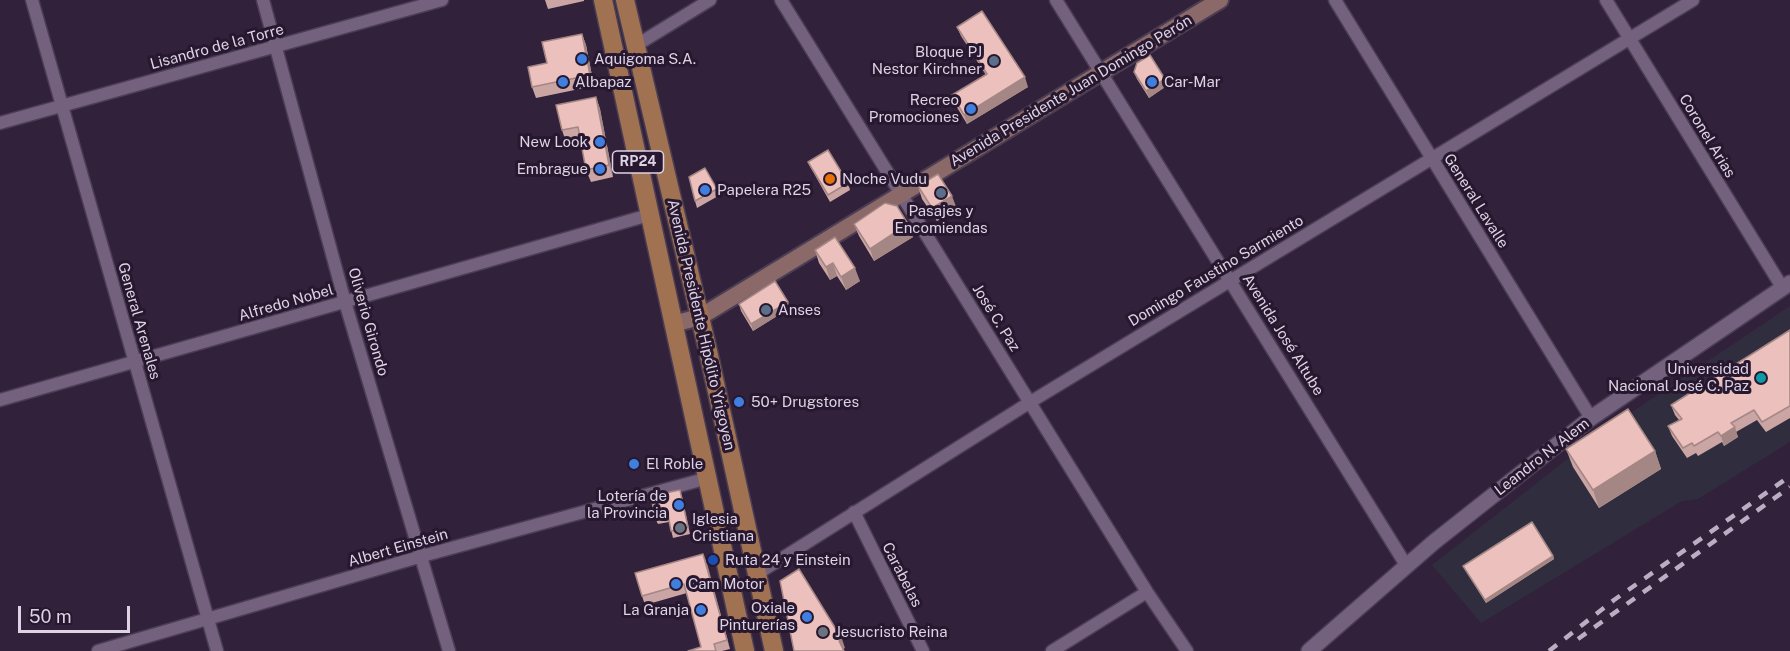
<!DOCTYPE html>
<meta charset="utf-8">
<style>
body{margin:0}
#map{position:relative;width:1790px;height:651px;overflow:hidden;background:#31213a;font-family:"Public Sans",sans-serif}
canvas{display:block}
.scale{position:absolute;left:18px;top:606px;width:112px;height:27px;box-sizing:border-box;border:3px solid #ddd3e4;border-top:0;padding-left:8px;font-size:18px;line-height:21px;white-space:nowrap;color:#ddd3e4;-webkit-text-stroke:4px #271830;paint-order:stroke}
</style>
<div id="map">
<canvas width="1790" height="651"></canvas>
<div class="scale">50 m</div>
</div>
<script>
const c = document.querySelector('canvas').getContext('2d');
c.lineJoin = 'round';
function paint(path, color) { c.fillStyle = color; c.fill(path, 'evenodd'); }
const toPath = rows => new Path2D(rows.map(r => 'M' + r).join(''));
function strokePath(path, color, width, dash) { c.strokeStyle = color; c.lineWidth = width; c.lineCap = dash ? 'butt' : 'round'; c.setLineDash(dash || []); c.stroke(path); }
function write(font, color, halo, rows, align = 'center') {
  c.font = font + ' "Public Sans",sans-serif'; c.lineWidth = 6; c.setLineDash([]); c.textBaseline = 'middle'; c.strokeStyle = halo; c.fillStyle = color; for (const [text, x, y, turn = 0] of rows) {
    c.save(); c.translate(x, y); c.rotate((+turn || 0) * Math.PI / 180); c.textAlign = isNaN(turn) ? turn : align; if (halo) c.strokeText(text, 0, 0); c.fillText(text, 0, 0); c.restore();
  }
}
const education = toPath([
 [1790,306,1790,442,1698,499,1682,501,1481,623,1432,565,1602,432]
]);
const minor = toPath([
 [32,0,217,651],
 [263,0,345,302,449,651],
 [781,0,1147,592,1187,651],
 [1056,0,1406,565],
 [1335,0,1591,418],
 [1606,0,1782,287],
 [635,46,710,0],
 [0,123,442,0],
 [0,400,649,215],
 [854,512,923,651],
 [757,574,1032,401,1693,0],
 [98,651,422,556,708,478],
 [1052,651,1147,592]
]);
const tertiary = toPath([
 [1309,651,1434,542,1591,418,1790,283]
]);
const secondary = toPath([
 [673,324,700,317,1220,0]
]);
const primary = toPath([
 [603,0,745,651],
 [625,0,708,351,774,651]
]);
const rail = toPath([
 [1578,639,1790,487],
 [1549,651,1614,600,1790,476]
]);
const wall = toPath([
 [545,0,584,0,584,1,548,9],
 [957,27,1028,87,967,124,955,104,952,95,986,75,961,36],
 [582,34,586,45,594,86,536,98,532,87,547,63],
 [1134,72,1165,79,1168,85,1149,98,1137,79],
 [596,97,600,109,613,177,591,182,586,170,580,139,566,142,562,130],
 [808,162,848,183,850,190,830,202,811,168],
 [918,186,957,209,937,221,922,199],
 [717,189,720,195,697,208,695,201],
 [854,224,913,237,874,261,859,236],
 [815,250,860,281,846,290,837,276,830,280,819,263],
 [739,304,790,308,753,331,741,311],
 [1790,330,1790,418,1766,432,1757,420,1736,432,1738,437,1724,446,1722,442,1698,456,1696,453,1687,458,1672,436,1668,426,1679,420,1675,415,1671,405],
 [1566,449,1655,451,1661,469,1599,508,1573,467],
 [682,497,690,534,673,538,669,522,658,524,655,518],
 [703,554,730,649,722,651,688,651,701,647,687,593,645,605,642,596],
 [1553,556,1554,559,1486,603,1463,566]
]);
const shadedWall = toPath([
 [582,34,586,45,594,86,590,75],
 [1025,77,1028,87,967,124,964,115],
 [1165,79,1168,85,1149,98,1146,91],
 [596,97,600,109,613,177,609,165],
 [952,196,957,209,937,221,932,208],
 [908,224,913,237,874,261,870,249],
 [833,263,837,276,830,280,826,267],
 [855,268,860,281,846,290,841,277],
 [788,302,790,308,753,331,751,324],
 [1735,427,1738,437,1724,446,1721,436],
 [1655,451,1661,469,1599,508,1593,490],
 [703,554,707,563,730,649,727,640],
 [1553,556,1554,559,1486,603,1485,600],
 [842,639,845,648,842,650,839,641]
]);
const building = toPath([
 [982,11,1025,77,964,115,952,95,987,74,957,27,982,11],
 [582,34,590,75,532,87,528,67,547,63,542,42,582,34],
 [1150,55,1165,79,1146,91,1134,72,1137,63,1150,55],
 [596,97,609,165,586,170,578,127,562,130,556,105,596,97],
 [828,150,848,183,828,195,808,162,828,150],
 [705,168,717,189,695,201,689,177,705,168],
 [938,174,952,196,932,208,918,186,938,174],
 [885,203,897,206,908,224,870,249,854,224,885,203],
 [835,237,855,268,841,277,833,263,826,267,815,250,835,237],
 [775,281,788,302,751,324,739,304,775,281],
 [1790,330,1790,406,1762,422,1754,410,1731,423,1735,427,1721,436,1718,432,1694,446,1692,443,1683,448,1668,426,1682,419,1671,405,1790,330],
 [1628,409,1655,451,1593,490,1566,449,1628,409],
 [680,490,688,527,671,531,668,515,655,518,651,496,680,490],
 [1532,522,1553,556,1485,600,1463,566,1532,522],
 [703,554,727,640,714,644,716,651,688,651,701,647,684,584,642,596,635,573,703,554],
 [799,569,842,639,839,641,844,651,794,651,780,581,799,569]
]);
const markers = [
 [582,59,6,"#3f7fe0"],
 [994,61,6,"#5c6f8a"],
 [563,82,6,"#3f7fe0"],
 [1152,82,6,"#3f7fe0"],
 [971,109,6,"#3f7fe0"],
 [600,142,6,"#3f7fe0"],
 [600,169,6,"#3f7fe0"],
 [830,179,6,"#e8710a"],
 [705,190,6,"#3f7fe0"],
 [941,193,6,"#5c6f8a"],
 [766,310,6,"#5c6f8a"],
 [1761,378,6,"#0f9aa8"],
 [739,402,6,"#3f7fe0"],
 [634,464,6,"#3f7fe0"],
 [679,505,6,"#3f7fe0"],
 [680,528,6,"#6b7280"],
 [713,560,6,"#1a4fb4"],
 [676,584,6,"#3f7fe0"],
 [701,610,6,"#3f7fe0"],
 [807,617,6,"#3f7fe0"],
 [823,632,6,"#6b7280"]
];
const shields = [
 [638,162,51]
];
const shieldNames = [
 ["RP24",638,162]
];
const streetNames = [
 ["Lisandro de la Torre",217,47,-15],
 ["Avenida Presidente Juan Domingo Perón",1071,91,-31],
 ["Coronel Arias",1707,136,59],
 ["General Lavalle",1476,201,58],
 ["Domingo Faustino Sarmiento",1216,271,-31],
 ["Alfredo Nobel",286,303,-16],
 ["José C. Paz",996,318,58],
 ["General Arenales",139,321,74],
 ["Oliverio Girondo",368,322,74],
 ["Avenida Presidente Hipólito Yrigoyen",701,325,77],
 ["Avenida José Altube",1283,335,58],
 ["Leandro N. Alem",1542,457,-38],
 ["Albert Einstein",398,548,-16],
 ["Carabelas",902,575,63]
];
const poiNames = [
 ["Bloque PJ",982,52,"right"],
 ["Nestor Kirchner",982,69,"right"],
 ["Aquigoma S.A.",594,59],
 ["Albapaz",575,82],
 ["Car-Mar",1164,82],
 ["Recreo",959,100,"right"],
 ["Promociones",959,117,"right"],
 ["New Look",588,142,"right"],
 ["Embrague",588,169,"right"],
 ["Noche Vudu",842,179],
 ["Papelera R25",717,190],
 ["Pasajes y",941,211,"center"],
 ["Encomiendas",941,228,"center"],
 ["Anses",778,310],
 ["Universidad",1749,369,"right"],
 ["Nacional José C. Paz",1749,386,"right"],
 ["50+ Drugstores",751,402],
 ["El Roble",646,464],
 ["Lotería de",667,496,"right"],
 ["la Provincia",667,513,"right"],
 ["Iglesia",692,519],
 ["Cristiana",692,536],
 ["Ruta 24 y Einstein",725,560],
 ["Cam Motor",688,584],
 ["Oxiale",795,608,"right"],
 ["Pinturerías",795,625,"right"],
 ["La Granja",689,610,"right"],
 ["Jesucristo Reina",835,632]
];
paint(education, '#302e3e');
strokePath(minor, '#4b3e54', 15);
strokePath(tertiary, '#4b3e54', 18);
strokePath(secondary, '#4b3e54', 20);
strokePath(primary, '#4b3e54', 21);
strokePath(minor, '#73617e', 12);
strokePath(tertiary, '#73617e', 15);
strokePath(secondary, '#8a6968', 16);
strokePath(primary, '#a07251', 18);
strokePath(rail, '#baafc2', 4.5, [10, 10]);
paint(wall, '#caa5a3');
paint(shadedWall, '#a48684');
paint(building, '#ebc0bd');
strokePath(building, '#a48684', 1.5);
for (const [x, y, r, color] of markers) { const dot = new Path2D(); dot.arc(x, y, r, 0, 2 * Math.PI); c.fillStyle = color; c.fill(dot); strokePath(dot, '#271830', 2); }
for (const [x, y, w] of shields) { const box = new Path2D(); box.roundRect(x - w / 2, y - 11, w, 22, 4.5); c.fillStyle = '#271830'; c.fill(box); strokePath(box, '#ddd3e4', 1.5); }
write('bold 14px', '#ddd3e4', null, shieldNames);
write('15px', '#ddd3e4', '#271830', streetNames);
write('15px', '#ddd3e4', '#271830', poiNames, 'left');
</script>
